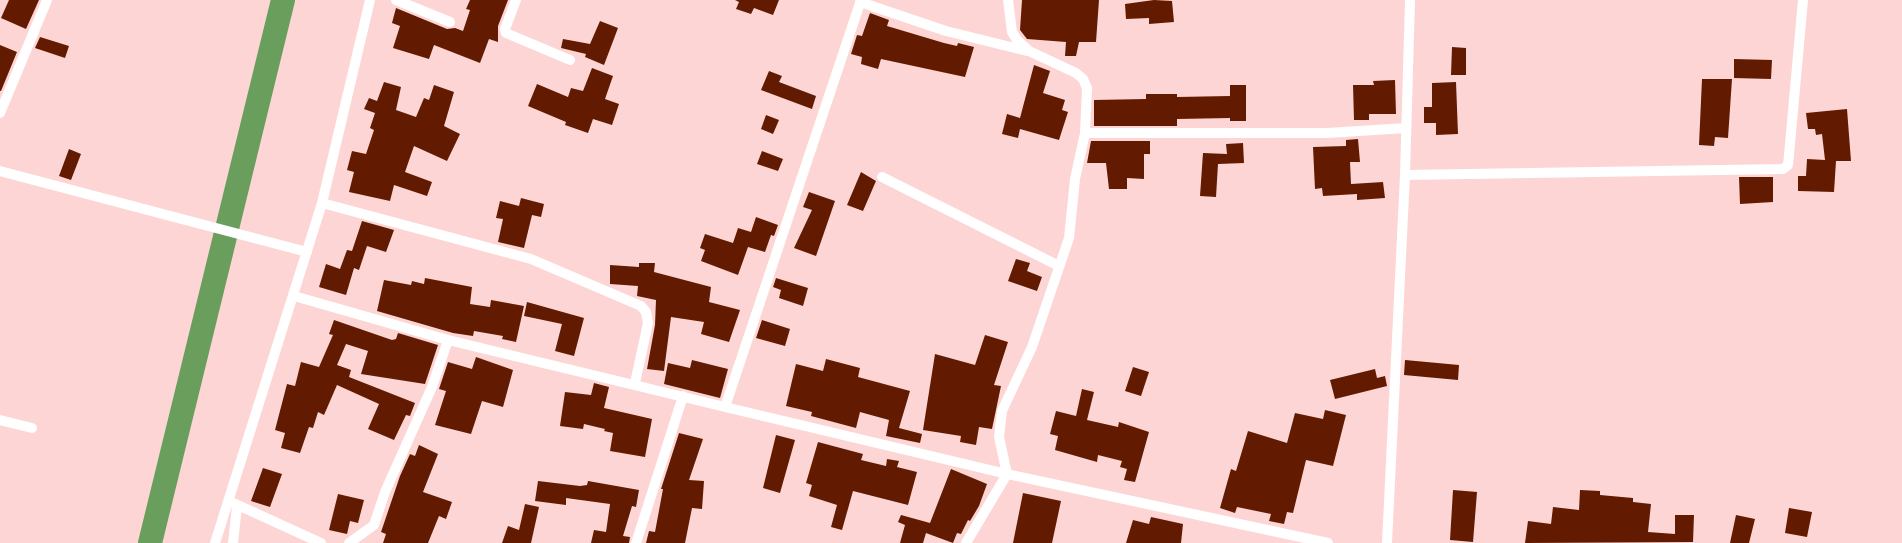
<!DOCTYPE html>
<style>
body{margin:0}
canvas{display:block;background:#fcd5d4}
</style>
<canvas width="1902" height="543"></canvas>
<script>
const c = document.querySelector('canvas').getContext('2d');
c.lineJoin = 'round';
const toPath = rows => new Path2D(rows.map(r => 'M' + r).join(''));
function strokePath(path, color, width, dash) { c.strokeStyle = color; c.lineWidth = width; c.lineCap = dash ? 'butt' : 'round'; c.setLineDash(dash || []); c.stroke(path); }
function paint(path, color) { c.fillStyle = color; c.fill(path, 'evenodd'); }
const river = toPath([
 [150,543,283,0]
]);
const building = toPath([
 [9,0,39,0,26,29,1,18],
 [470,0,508,0,498,26,498,42,489,39,480,63,434,45,429,59,393,48,400,26,392,23,396,8,447,29,455,28,463,31,470,10,466,9],
 [735,0,779,0,773,15,754,8,751,14,736,9,739,2],
 [1022,0,1099,0,1096,42,1079,42,1076,56,1065,56,1066,42,1027,39,1020,30],
 [1154,0,1172,1,1174,22,1149,24,1149,18,1126,19,1125,4],
 [870,13,889,20,887,26,944,43,957,46,958,43,974,47,965,77,881,59,878,69,861,64,862,57,851,54,857,35,862,36],
 [600,21,618,28,604,65,585,57,586,54,561,48,563,39,590,44],
 [40,37,69,46,65,58,35,48],
 [0,45,17,52,1,91,0,91],
 [1452,47,1466,48,1466,75,1451,75],
 [1734,59,1772,60,1771,79,1734,78],
 [1034,65,1050,71,1043,93,1065,100,1062,110,1068,112,1059,140,1020,129,1018,138,1002,134,1007,114,1020,118],
 [592,68,613,76,605,99,619,104,612,125,593,119,588,133,565,125,566,122,528,106,537,84,568,97,571,88,583,91],
 [769,71,782,76,779,82,816,96,812,109,761,90],
 [1702,79,1732,79,1728,138,1715,137,1714,146,1699,145],
 [1395,80,1396,114,1369,114,1369,120,1354,120,1353,85,1374,85,1373,81],
 [384,82,401,87,396,110,416,117,424,98,429,100,434,85,454,92,444,126,460,134,447,161,414,146,405,172,432,182,427,196,394,185,390,201,349,192,354,172,347,170,352,151,366,154,374,130,370,128,375,113,364,109,369,98,377,101],
 [1456,82,1458,134,1436,135,1436,123,1424,123,1424,107,1432,107,1432,83],
 [1230,85,1246,85,1246,121,1230,121,1230,118,1177,119,1177,126,1094,126,1094,100,1146,99,1146,94,1177,94,1177,97,1230,96],
 [1847,109,1851,161,1836,161,1834,192,1798,191,1798,176,1806,176,1807,159,1825,160,1822,134,1816,135,1815,129,1808,129,1806,113],
 [766,115,779,120,773,134,761,129],
 [1358,139,1360,162,1350,162,1351,184,1383,182,1385,198,1357,200,1357,194,1323,196,1322,188,1315,189,1313,147,1346,146,1346,140],
 [1091,141,1150,141,1150,154,1144,154,1144,179,1127,178,1127,189,1109,189,1106,163,1087,163],
 [1243,143,1244,163,1218,164,1216,197,1200,196,1203,153,1227,154,1226,144],
 [69,149,81,154,71,180,59,176],
 [762,151,783,159,778,171,757,164],
 [861,172,876,181,863,211,847,205],
 [1739,177,1773,177,1773,202,1740,204],
 [809,192,835,201,816,256,794,248,812,210,803,207],
 [521,198,544,204,541,217,532,215,524,248,498,242,503,219,496,218,500,201,519,206],
 [756,217,778,225,774,236,771,235,765,252,748,247,738,275,701,261,705,250,700,248,705,234,733,243,738,228,751,232],
 [362,221,394,230,386,252,367,246,359,270,354,268,346,295,319,287,326,264,340,269,347,250,352,251],
 [1016,259,1030,263,1027,271,1042,277,1037,291,1008,281],
 [639,263,655,263,654,272,711,287,709,302,740,310,729,342,701,334,704,322,671,317,664,371,647,369,655,325,656,300,637,296,638,286,610,284,610,265,639,267],
 [425,278,472,287,470,304,490,307,491,300,524,306,516,342,502,339,503,336,474,331,473,336,453,333,377,311,384,280,411,285,412,281,424,284],
 [776,278,808,288,803,306,779,298,781,290,773,287],
 [527,302,584,318,574,356,555,351,562,324,524,316],
 [334,320,392,340,396,339,398,333,438,345,425,384,361,374,368,351,346,344,337,365,351,370,349,377,415,403,410,416,406,415,394,440,368,429,379,404,337,385,324,415,318,412,313,428,309,427,300,453,281,448,285,433,275,430,287,384,295,386,301,362,319,367,333,335,329,334],
 [762,320,790,329,785,346,756,338],
 [985,335,1008,342,994,385,1001,386,992,429,979,427,976,445,960,442,961,436,923,430,935,354,975,365],
 [476,357,513,370,503,407,482,401,471,434,435,425,446,391,439,389,448,362,472,369],
 [826,359,860,368,858,377,910,391,899,428,922,434,920,443,886,436,889,420,860,412,856,428,811,416,812,412,786,406,796,364,823,371],
 [692,360,728,369,720,398,664,384,668,363,690,368],
 [1405,360,1459,365,1458,380,1404,375],
 [1133,367,1149,372,1141,396,1125,391],
 [1375,369,1377,378,1385,376,1387,386,1335,399,1330,380],
 [594,383,609,387,604,408,652,419,645,457,610,451,613,433,604,431,605,429,584,424,583,429,560,426,565,392,591,395],
 [1082,389,1094,392,1087,420,1118,427,1119,422,1149,432,1135,482,1124,480,1127,469,1120,467,1122,461,1098,455,1097,462,1055,450,1058,436,1050,434,1056,411,1076,416],
 [1325,410,1346,415,1333,466,1306,460,1293,513,1287,512,1284,524,1269,521,1271,514,1237,507,1235,513,1220,508,1231,469,1236,471,1248,431,1287,443,1295,413,1323,419],
 [679,433,703,439,689,480,704,481,702,509,692,508,685,543,646,543,649,531,655,532,663,489,661,489],
 [776,435,795,440,780,493,763,488],
 [818,442,863,454,861,460,886,466,887,459,899,461,897,467,917,472,908,505,853,491,842,530,831,527,837,505,809,496,812,485,806,483],
 [419,445,438,454,423,492,452,502,446,519,439,516,428,543,383,543,386,534,381,532,400,476,410,454,415,456],
 [263,468,282,474,270,507,251,501],
 [951,469,987,484,979,506,970,521,968,520,961,534,957,533,953,543,926,533,923,543,900,543,905,525,898,522,901,515,930,523],
 [538,481,580,486,587,485,588,481,639,490,636,507,632,506,623,536,630,537,629,543,591,543,594,530,606,532,610,504,566,498,566,505,535,501],
 [1453,490,1477,492,1473,542,1450,540],
 [1580,490,1600,491,1600,495,1633,498,1633,502,1651,504,1648,532,1675,534,1675,515,1694,515,1693,542,1525,543,1528,521,1551,524,1553,507,1579,510],
 [1023,493,1061,501,1052,543,1013,543],
 [338,494,364,500,358,523,350,521,347,534,329,530],
 [525,504,539,507,531,543,502,543,508,526,519,530],
 [1789,508,1812,512,1807,537,1785,533],
 [1736,515,1755,519,1749,543,1730,543],
 [1151,517,1183,524,1181,543,1126,543,1133,520,1149,524]
]);
const minor = toPath([
 [396,0,450,22],
 [516,0,505,29,506,33,570,60],
 [860,2,946,31,1027,51],
 [0,113,47,0],
 [1085,133,1327,133,1406,128],
 [0,171,307,252],
 [1405,175,1783,169,1788,165,1789,155,1803,0],
 [882,177,1059,266],
 [322,203,531,259,641,306,646,312,648,323,635,383],
 [294,296,448,340,725,407,1007,474,1328,543],
 [725,407,861,0],
 [0,420,32,428],
 [229,501,321,543],
 [215,543,322,203,370,0],
 [233,543,237,506],
 [349,543,374,525,385,492,432,387,448,340],
 [636,543,683,396],
 [966,543,1007,474,999,437,1002,411,1032,347,1069,238,1075,179,1085,133,1087,88,1083,79,1076,73,1029,51,1017,40,1012,32,1008,0],
 [1387,543,1405,175,1410,0]
]);
strokePath(river, '#699e5d', 24);
paint(building, '#621b00');
strokePath(minor, '#fff', 10);
</script>
